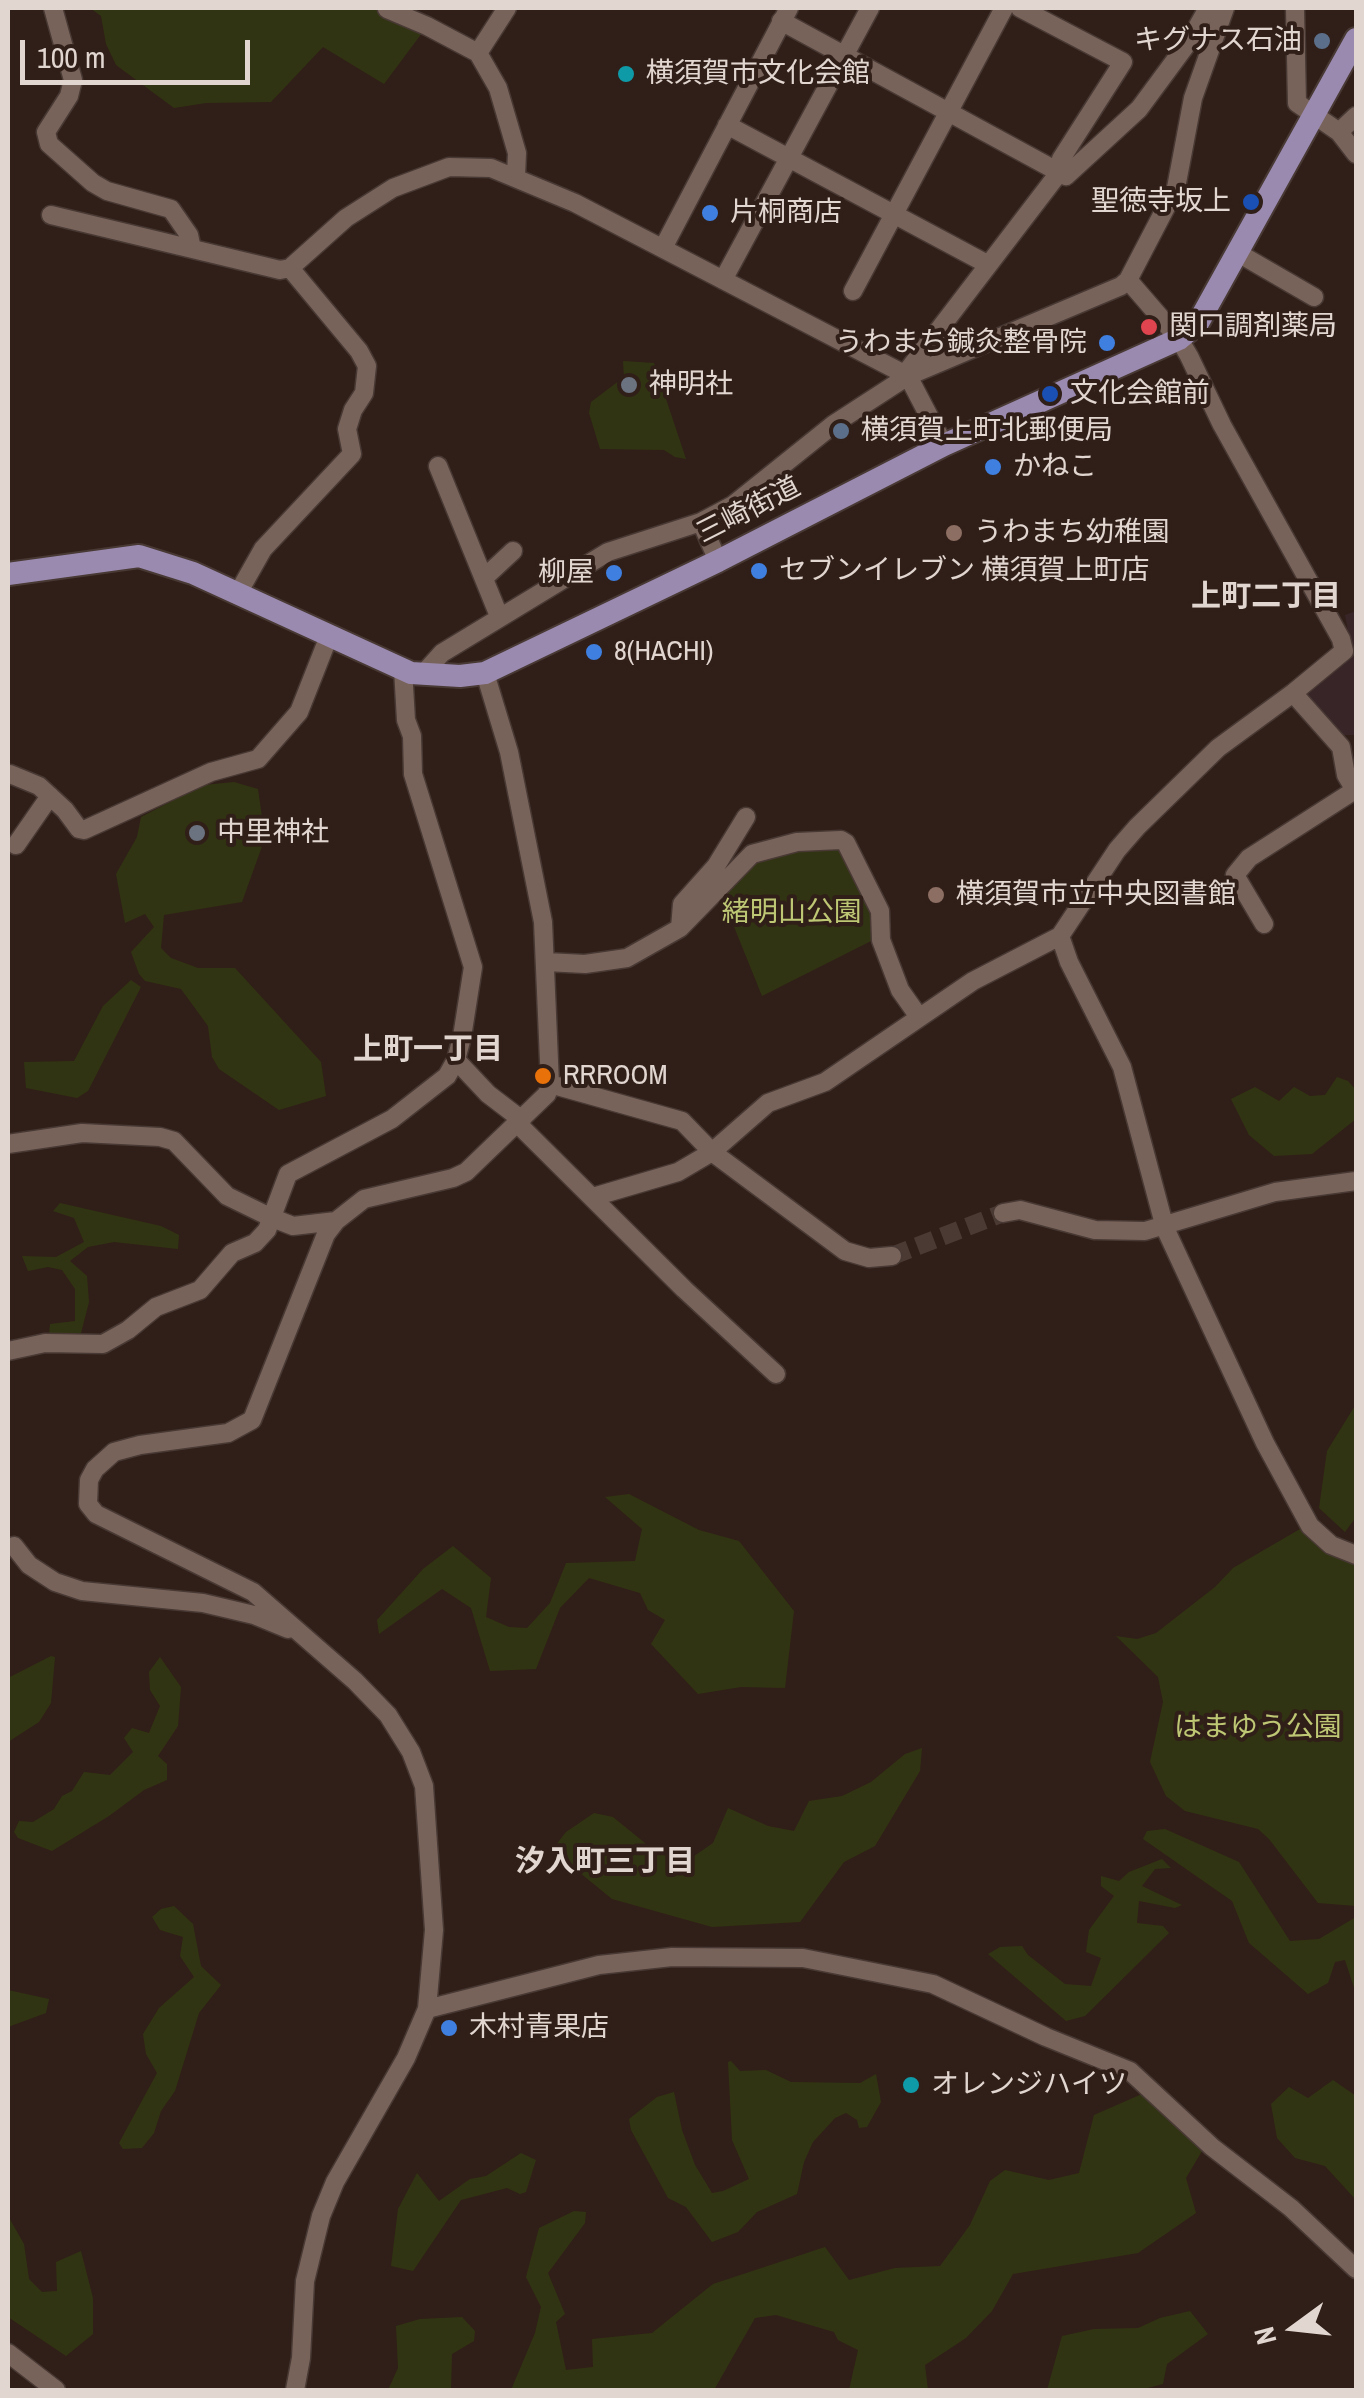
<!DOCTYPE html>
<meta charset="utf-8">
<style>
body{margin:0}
#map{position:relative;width:1364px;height:2398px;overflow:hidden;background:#301f18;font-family:"Archivo Narrow",sans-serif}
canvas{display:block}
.frame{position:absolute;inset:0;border:10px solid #e2d6d1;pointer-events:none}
.north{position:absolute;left:1244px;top:2278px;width:100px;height:100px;-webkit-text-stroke:8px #301f18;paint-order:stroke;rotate:255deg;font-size:28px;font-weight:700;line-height:40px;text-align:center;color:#e2d6d1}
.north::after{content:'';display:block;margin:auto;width:35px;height:45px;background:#e2d6d1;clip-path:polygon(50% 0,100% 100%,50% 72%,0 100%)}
.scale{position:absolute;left:20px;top:40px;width:230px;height:45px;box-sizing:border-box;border:5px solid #e2d6d1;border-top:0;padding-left:12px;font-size:30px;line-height:35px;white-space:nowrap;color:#e2d6d1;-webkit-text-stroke:8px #301f18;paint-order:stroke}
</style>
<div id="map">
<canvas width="1364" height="2398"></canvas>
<div class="frame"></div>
<div class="north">N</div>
<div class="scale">100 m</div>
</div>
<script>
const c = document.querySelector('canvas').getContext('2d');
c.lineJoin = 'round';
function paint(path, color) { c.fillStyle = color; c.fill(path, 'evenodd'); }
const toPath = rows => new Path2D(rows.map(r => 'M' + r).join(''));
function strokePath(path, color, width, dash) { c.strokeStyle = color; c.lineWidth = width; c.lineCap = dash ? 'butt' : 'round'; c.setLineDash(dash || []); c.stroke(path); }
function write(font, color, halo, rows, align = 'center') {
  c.font = font + ' "Archivo Narrow","Noto Sans JP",sans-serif'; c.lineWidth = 8; c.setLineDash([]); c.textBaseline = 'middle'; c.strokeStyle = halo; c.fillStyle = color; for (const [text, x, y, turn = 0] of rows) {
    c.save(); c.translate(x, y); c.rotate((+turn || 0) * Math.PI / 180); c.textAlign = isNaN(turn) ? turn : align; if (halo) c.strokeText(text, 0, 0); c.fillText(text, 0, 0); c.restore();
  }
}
const medical = toPath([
 [1356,611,1356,735,1338,735,1305,695,1353,657,1345,615]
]);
const green = toPath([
 [90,8,383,8,425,29,384,84,323,47,271,102,206,103,174,108,116,65,106,44,101,16],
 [623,361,654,363,686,459,675,457,664,450,600,449,589,413,591,402,624,377],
 [234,782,258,789,265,838,242,902,164,915,161,948,171,958,198,968,235,968,321,1062,326,1096,279,1110,219,1069,212,1057,208,1026,181,989,145,981,139,974,131,952,154,927,145,914,125,923,116,874,137,837,141,817,203,785],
 [834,846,842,852,873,914,875,939,762,996,722,897,747,868,770,854],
 [131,980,141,987,88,1091,77,1098,26,1088,24,1062,74,1061,103,1006],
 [1337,1077,1348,1081,1356,1090,1356,1119,1312,1154,1274,1156,1249,1135,1231,1099,1255,1087,1279,1101,1294,1087,1310,1096,1325,1095],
 [60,1203,161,1226,179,1235,178,1249,114,1242,88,1247,70,1261,87,1276,89,1302,81,1333,49,1335,50,1324,75,1321,75,1289,62,1270,48,1267,28,1271,22,1256,56,1257,84,1242,74,1218,53,1211],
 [1356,1404,1356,1517,1345,1532,1319,1508,1327,1451],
 [629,1494,699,1530,739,1541,794,1611,785,1688,741,1687,698,1694,651,1644,665,1620,648,1610,640,1593,589,1578,560,1608,536,1669,490,1671,471,1608,442,1589,379,1634,377,1620,423,1569,453,1546,491,1578,486,1617,509,1627,527,1628,550,1603,566,1563,635,1561,642,1529,605,1497],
 [1300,1529,1305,1530,1339,1559,1356,1565,1356,1906,1318,1903,1269,1839,1258,1829,1185,1811,1166,1796,1150,1762,1163,1702,1158,1677,1116,1636,1137,1639,1156,1633,1215,1587,1233,1568],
 [51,1656,55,1657,51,1703,39,1722,8,1742,8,1678],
 [160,1657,181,1687,178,1726,158,1756,167,1764,167,1780,144,1790,109,1816,52,1851,18,1838,14,1832,19,1821,33,1822,54,1809,62,1796,72,1791,84,1772,110,1775,133,1752,124,1738,132,1728,149,1733,160,1706,150,1690,149,1672],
 [922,1748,920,1771,875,1846,844,1862,800,1922,712,1927,612,1899,552,1850,566,1832,594,1813,613,1817,656,1852,684,1863,713,1843,728,1808,768,1826,794,1831,809,1801,842,1796,871,1782,905,1754],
 [1165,1829,1239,1862,1290,1941,1319,1939,1356,1917,1356,1994,1345,1960,1335,1962,1328,1983,1308,1994,1278,1968,1249,1943,1232,1901,1143,1839,1147,1831],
 [1162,1859,1171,1868,1155,1869,1142,1886,1182,1905,1175,1908,1139,1901,1137,1923,1163,1926,1169,1933,1085,2016,1066,2021,988,1954,1000,1947,1022,1946,1028,1955,1065,1984,1091,1986,1101,1958,1086,1952,1089,1930,1114,1896,1101,1886,1101,1876,1119,1881,1129,1872],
 [174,1906,193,1924,201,1966,221,1985,199,2013,175,2091,161,2111,154,2133,142,2148,123,2149,119,2143,157,2073,146,2054,143,2034,159,2008,194,1977,180,1956,183,1937,160,1930,152,1917,161,1909],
 [8,1990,49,1999,46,2013,8,2027],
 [731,2061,740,2071,766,2070,791,2082,860,2083,876,2074,881,2102,867,2127,859,2128,857,2120,846,2113,835,2118,813,2142,804,2162,797,2194,757,2212,738,2232,712,2242,686,2207,668,2198,631,2130,629,2119,657,2097,674,2092,682,2130,695,2165,712,2193,723,2191,749,2179,732,2140,728,2062],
 [1333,2080,1356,2096,1356,2200,1325,2166,1295,2158,1277,2138,1271,2104,1289,2087,1308,2098],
 [1142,2094,1202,2151,1186,2178,1196,2213,1138,2253,1013,2274,992,2311,966,2338,925,2365,928,2390,849,2390,858,2350,838,2340,834,2332,776,2315,755,2318,714,2390,511,2390,535,2333,541,2307,526,2277,539,2228,574,2211,586,2212,585,2223,548,2273,565,2314,556,2322,566,2370,593,2367,592,2339,652,2333,713,2284,825,2247,849,2280,895,2268,940,2266,970,2225,990,2181,1005,2170,1049,2180,1079,2173,1094,2115],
 [521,2153,536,2160,526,2192,520,2194,507,2188,461,2200,413,2271,391,2266,398,2209,417,2173,439,2201,470,2179,486,2176],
 [8,2216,24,2244,29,2279,42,2292,57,2291,56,2262,81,2251,93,2298,93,2334,66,2356,8,2317],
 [1190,2311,1208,2334,1167,2364,1163,2384,1140,2390,1047,2390,1062,2336,1094,2329,1138,2328,1160,2318],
 [462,2317,475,2331,474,2341,452,2354,451,2390,388,2390,398,2368,396,2326,420,2319]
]);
const minorTunnel = toPath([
 [892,1256,1003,1213]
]);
const minor = toPath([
 [53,8,73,80,69,96,46,132,49,144,93,183,107,191,171,209,189,235,192,249],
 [1295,8,1297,103,1339,132,1356,154],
 [387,9,427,26,478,53,498,88,517,153,516,176],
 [781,21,1066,176,1139,109,1190,40,1208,8],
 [478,53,507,8],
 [727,125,987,264],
 [1339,132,1356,116],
 [51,215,280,270,290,268,346,218,393,188,449,167,491,168,575,203,908,376,944,445],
 [663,248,789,8],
 [1238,253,1314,297],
 [723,280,870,8],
 [853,291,1004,8],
 [905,374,1058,174,1061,159,1123,62,1020,8],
 [438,466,499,616],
 [701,522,718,561],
 [484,578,513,551],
 [237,595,263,549,352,454,347,429,353,410,364,393,367,366,359,351,290,268],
 [485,673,509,752,543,922,550,1084],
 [423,674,442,653,608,552,701,522,733,505,834,424,908,376,1121,286,1128,280,1176,188,1193,98,1225,8],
 [1293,693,1341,747,1346,775,1356,792],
 [10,774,39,786,65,810,79,829,84,830,211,772,258,759,299,712,329,636],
 [16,845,50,796],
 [1264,924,1235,875,1249,858,1355,790],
 [680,928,682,904,716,866,746,817],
 [1060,936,1069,962,1122,1067,1165,1228,1265,1443,1310,1526,1331,1545,1356,1555],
 [546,962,585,964,627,958,680,928,752,854,797,842,841,840,846,843,880,911,881,940,900,990,919,1017],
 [456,1060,488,1094,522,1120],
 [518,1124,684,1289,776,1374],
 [8,1144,82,1133,160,1137,174,1141,227,1196,270,1217,293,1226,336,1221],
 [593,1197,678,1172,712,1152,768,1103,825,1082,973,981,1060,936,1117,850,1137,827,1218,748,1293,693,1344,651,1341,639,1222,425,1189,356,1179,339,1128,280],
 [1003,1213,1020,1210,1095,1230,1145,1231,1275,1192,1356,1181],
 [8,1351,45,1343,103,1344,128,1330,156,1307,200,1290,232,1253,255,1243,267,1230,288,1174,392,1119,447,1076,456,1060,462,1037,473,967,413,774,412,736,406,720,403,669],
 [14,1546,29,1565,55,1582,82,1591,203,1603,254,1615,288,1629],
 [427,2009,599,1965,672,1957,803,1958,933,1984,1046,2037,1130,2071,1212,2147,1291,2208,1356,2269],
 [8,2353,56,2390],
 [295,2390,301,2358,305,2281,321,2216,335,2182,406,2058,427,2009,434,1930,424,1786,411,1752,388,1715,355,1681,253,1592,96,1514,88,1504,89,1480,95,1469,114,1452,140,1445,228,1433,252,1420,326,1234,336,1221,364,1199,453,1178,466,1172,547,1094,550,1084,682,1121,712,1152,845,1251,869,1258,892,1256]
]);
const major = toPath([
 [8,574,139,556,193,573,411,673,460,676,485,673,718,561,944,445,1179,339,1198,323,1356,39]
]);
const markers = [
 [1322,41,10,"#5c6f8a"],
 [626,74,10,"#0f9aa8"],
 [1251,202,10,"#1a4fb4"],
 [710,213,10,"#3f7fe0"],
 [1149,327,10,"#e0444e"],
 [1107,343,10,"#3f7fe0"],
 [629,385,10,"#6b7280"],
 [1050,394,10,"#1a4fb4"],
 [841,431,10,"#5c6f8a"],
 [993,467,10,"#3f7fe0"],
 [954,533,10,"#8d6e63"],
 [759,571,10,"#3f7fe0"],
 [614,573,10,"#3f7fe0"],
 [594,652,10,"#3f7fe0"],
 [197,833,10,"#6b7280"],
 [936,895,10,"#8d6e63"],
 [543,1076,10,"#e8710a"],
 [449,2028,10,"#3f7fe0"],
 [911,2085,10,"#0f9aa8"]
];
const poiNames = [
 ["キグナス石油",1302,41,"right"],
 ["横須賀市文化会館",646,74],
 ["聖徳寺坂上",1231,202,"right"],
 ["片桐商店",730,213],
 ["関口調剤薬局",1169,327],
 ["うわまち鍼灸整骨院",1087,343,"right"],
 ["神明社",649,385],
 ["文化会館前",1070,394],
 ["横須賀上町北郵便局",861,431],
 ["かねこ",1013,467],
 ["うわまち幼稚園",974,533],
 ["セブンイレブン 横須賀上町店",779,571],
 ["柳屋",594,573,"right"],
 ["8(HACHI)",614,652],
 ["中里神社",217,833],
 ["横須賀市立中央図書館",956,895],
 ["RRROOM",563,1076],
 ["木村青果店",469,2028],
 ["オレンジハイツ",931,2085]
];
const streetNames = [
 ["三崎街道",749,511,-27]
];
const parkNames = [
 ["緒明山公園",792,913],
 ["はまゆう公園",1258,1728]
];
const neighbourhoodNames = [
 ["上町二丁目",1266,598],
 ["上町一丁目",428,1051],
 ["汐入町三丁目",605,1863]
];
paint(medical, '#382528');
paint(green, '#313412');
strokePath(minorTunnel, '#4b3a34', 18, [18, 9]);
strokePath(minor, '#483934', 21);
strokePath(major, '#483934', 26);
strokePath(minor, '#78635a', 18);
strokePath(major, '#9b8ab0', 22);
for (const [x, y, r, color] of markers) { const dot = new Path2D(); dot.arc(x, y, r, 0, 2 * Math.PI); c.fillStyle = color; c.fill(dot); strokePath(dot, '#301f18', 4); }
write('28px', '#e2d6d1', '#301f18', poiNames, 'left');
write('28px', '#e2d6d1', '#301f18', streetNames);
write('28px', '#bdc774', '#301f18', parkNames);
write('bold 30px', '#e2d6d1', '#301f18', neighbourhoodNames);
</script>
